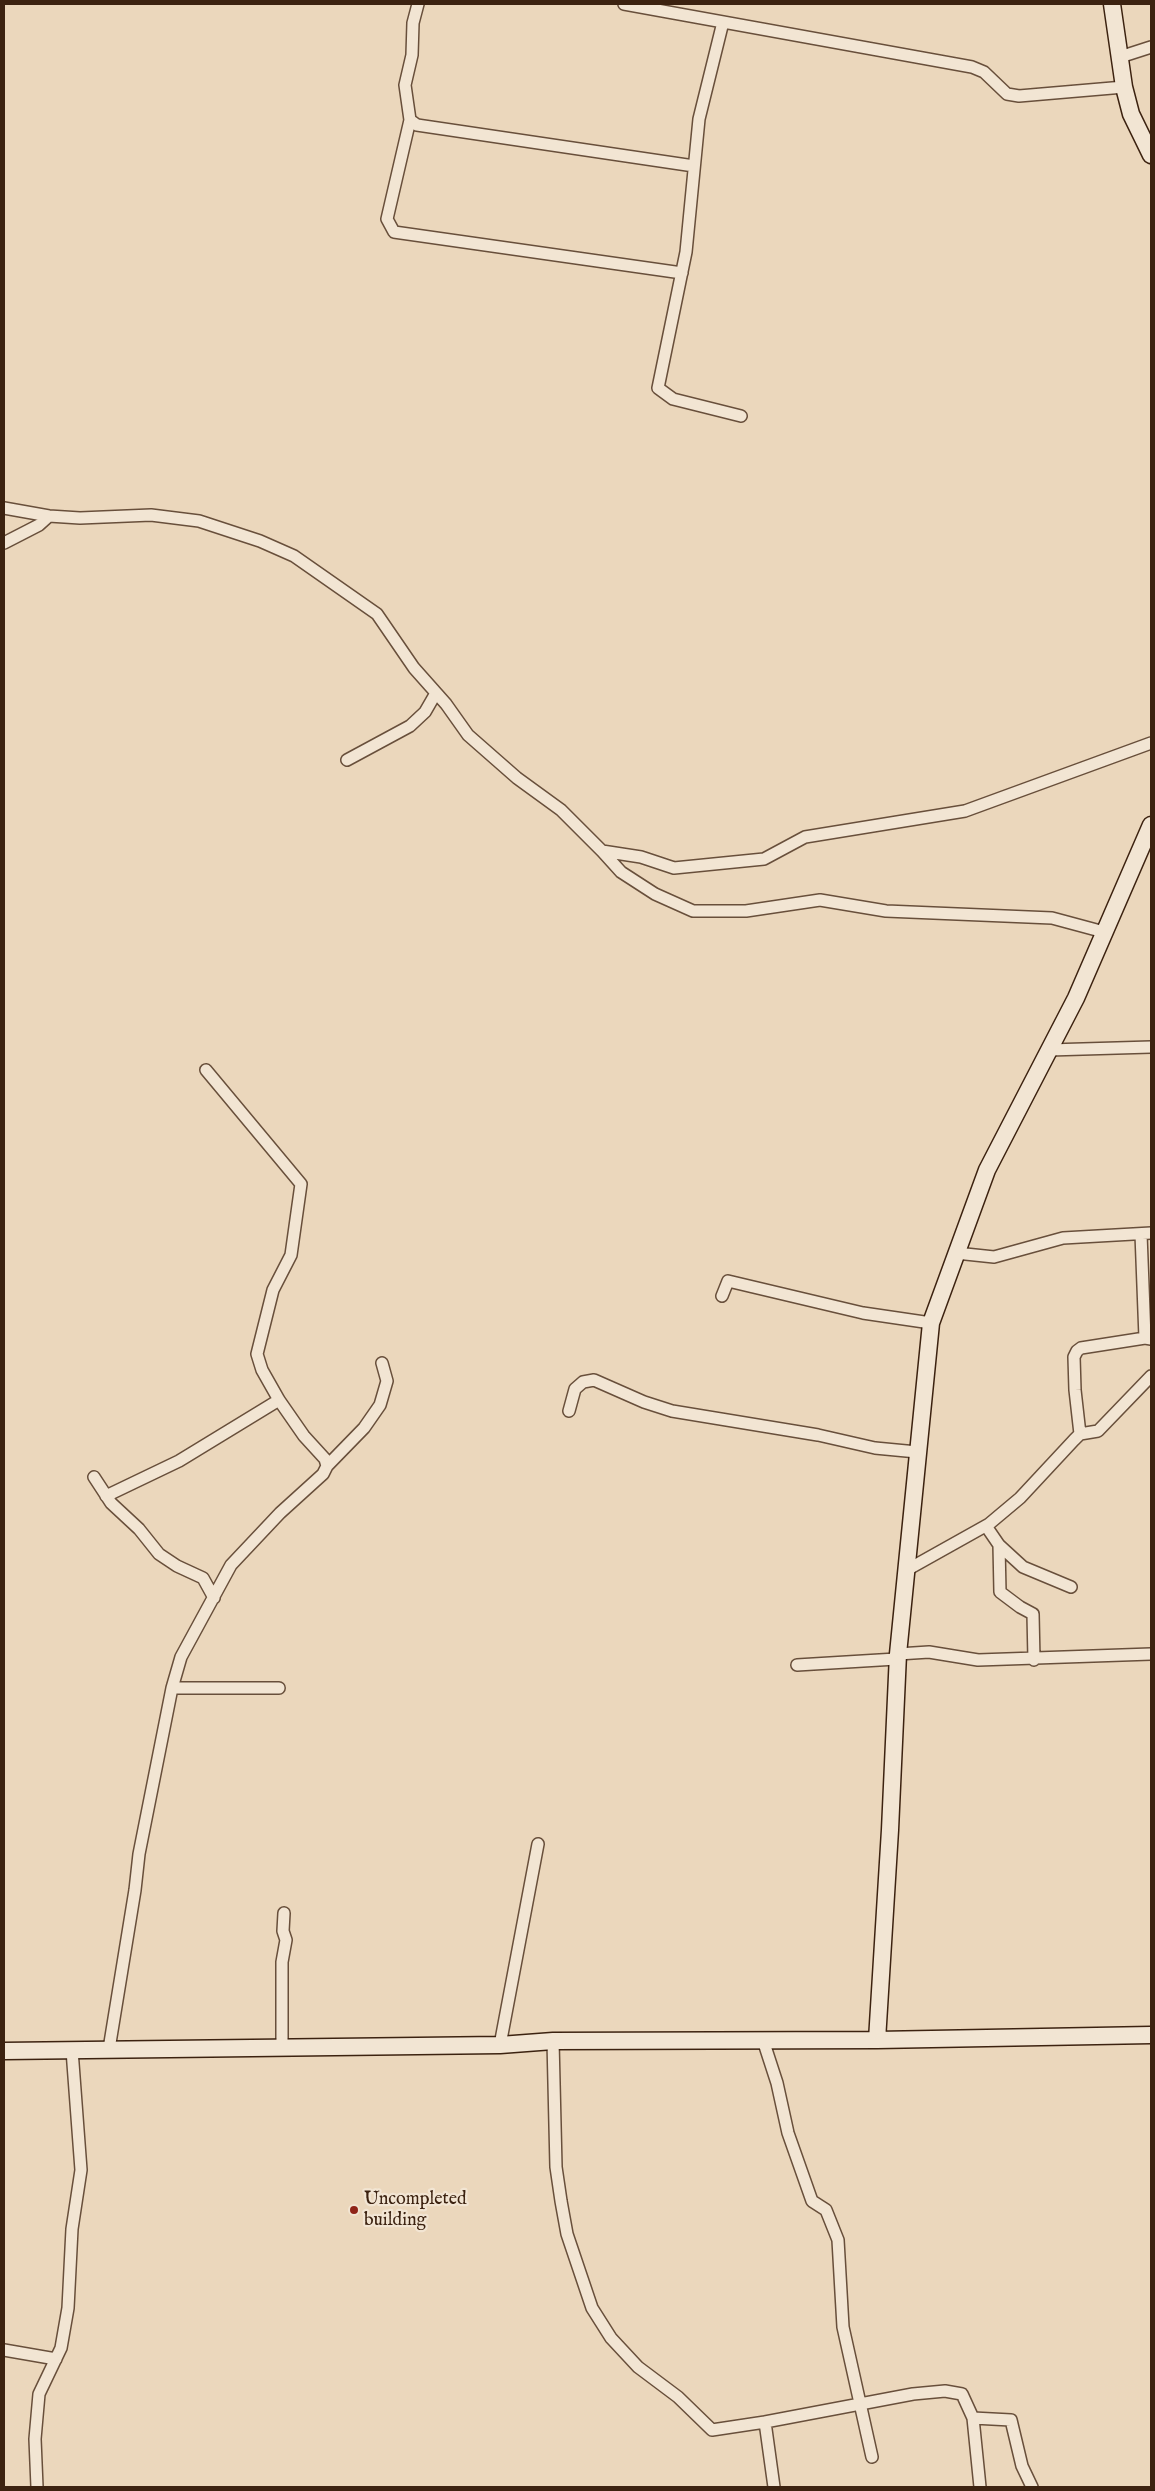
<!DOCTYPE html>
<style>
body{margin:0}
#map{position:relative;width:1155px;height:2491px;overflow:hidden;background:#ebd7bc;font-family:"IM FELL English",serif}
canvas{display:block}
.frame{position:absolute;inset:0;border:5px solid #3c2210;pointer-events:none}
</style>
<div id="map">
<canvas width="1155" height="2491"></canvas>
<div class="frame"></div>
</div>
<script>
const c = document.querySelector('canvas').getContext('2d');
c.lineJoin = 'round';
const toPath = rows => new Path2D(rows.map(r => 'M' + r).join(''));
function strokePath(path, color, width, dash) { c.strokeStyle = color; c.lineWidth = width; c.lineCap = dash ? 'butt' : 'round'; c.setLineDash(dash || []); c.stroke(path); }
function write(font, color, halo, rows, align = 'center') {
  c.font = font + ' "IM FELL English",serif'; c.lineWidth = 4.5; c.setLineDash([]); c.textBaseline = 'middle'; c.strokeStyle = halo; c.fillStyle = color; for (const [text, x, y, turn = 0] of rows) {
    c.save(); c.translate(x, y); c.rotate((+turn || 0) * Math.PI / 180); c.textAlign = isNaN(turn) ? turn : align; if (halo) c.strokeText(text, 0, 0); c.fillText(text, 0, 0); c.restore();
  }
}
const street = toPath([
 [418,4,413,23,412,55,405,85,410,120,417,125,694,166],
 [624,4,972,67,984,72,1007,94,1019,96,1124,87],
 [723,22,699,119,686,252,658,388,673,399,741,416],
 [1120,57,1151,47],
 [410,120,387,219,394,232,682,273],
 [4,508,49,516,80,518,151,515,199,521,260,541,294,556,377,614,414,668,446,704,468,735,517,778,561,810,602,851,641,857,674,868,764,859,805,837,965,811,1151,743],
 [4,543,39,525,49,516],
 [347,760,410,726,425,712,436,693],
 [602,851,621,872,655,894,693,911,746,911,820,900,886,911,1052,918,1104,932],
 [1049,1050,1151,1047],
 [1141,1234,1145,1338,1151,1339],
 [956,1253,994,1257,1063,1238,1151,1233],
 [722,1296,728,1281,863,1313,931,1323],
 [569,1411,575,1389,583,1382,594,1380,644,1402,672,1411,818,1435,875,1448,917,1452],
 [1080,1434,1075,1390,1074,1357,1077,1351,1081,1348,1145,1338],
 [327,1466,364,1428,380,1405,387,1381,382,1363],
 [94,1477,111,1503,139,1529,159,1554,177,1566,203,1578,214,1598],
 [106,1496,179,1461,279,1400],
 [986,1526,999,1545,1000,1592,1020,1607,1033,1614,1034,1660],
 [999,1545,1023,1567,1071,1587],
 [905,1571,989,1524,1020,1498,1074,1440,1080,1434,1098,1431,1151,1376],
 [898,1654,929,1652,978,1660,1151,1654],
 [797,1665,896,1659,898,1662],
 [172,1688,279,1688],
 [763,2040,777,2083,788,2133,812,2201,826,2210,838,2240,843,2327,872,2457],
 [553,2041,556,2167,561,2201,567,2234,592,2308,611,2338,638,2367,678,2397,712,2430,765,2422],
 [500,2045,538,1844],
 [282,2047,282,1962,286,1940,283,1931,284,1913],
 [109,2049,135,1890,139,1854,172,1688,181,1657,231,1565,280,1513,323,1474,327,1466,325,1459,304,1436,279,1400,262,1370,257,1354,273,1290,291,1255,301,1184,206,1070],
 [4,2350,56,2359],
 [973,2418,1011,2420,1022,2466,1032,2487],
 [37,2487,35,2439,39,2394,61,2348,68,2308,72,2229,81,2170,72,2050],
 [774,2487,765,2422,913,2394,945,2391,962,2394,973,2418,980,2487]
]);
const secondary = toPath([
 [1112,4,1124,87,1131,114,1151,155],
 [877,2040,890,1830,898,1654,931,1323,987,1170,1076,998,1151,825],
 [4,2051,500,2045,553,2041,877,2040,1151,2035]
]);
const markers = [
 [354,2210,5,"#8f2418"]
];
const poiNames = [
 ["Uncompleted",364,2200],
 ["building",364,2221]
];
strokePath(street, '#684f3b', 14);
strokePath(secondary, '#3c2210', 19);
strokePath(street, '#f2e5d3', 11);
strokePath(secondary, '#f2e5d3', 16);
for (const [x, y, r, color] of markers) { const dot = new Path2D(); dot.arc(x, y, r, 0, 2 * Math.PI); c.fillStyle = color; c.fill(dot); strokePath(dot, '#f2e5d3', 2); }
write('18px', '#3c2210', '#f2e5d3', poiNames, 'left');
</script>
